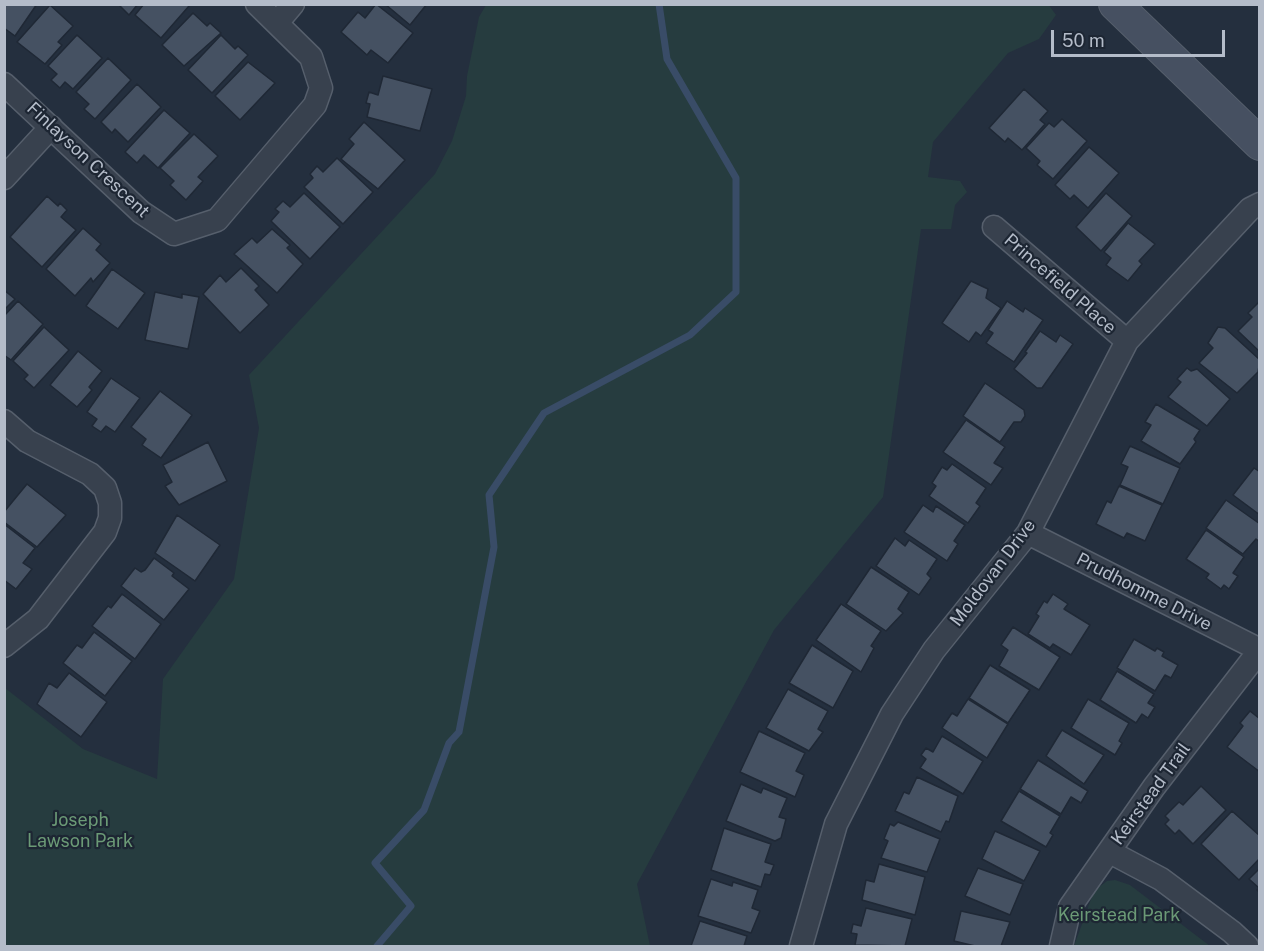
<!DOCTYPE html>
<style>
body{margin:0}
#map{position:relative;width:1264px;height:951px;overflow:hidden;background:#242f3e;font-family:"Public Sans",sans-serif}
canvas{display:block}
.frame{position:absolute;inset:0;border:6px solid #b4bcc9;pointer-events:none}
.scale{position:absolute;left:1051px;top:30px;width:174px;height:27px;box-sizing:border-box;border:3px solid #b4bcc9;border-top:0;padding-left:8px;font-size:18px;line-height:21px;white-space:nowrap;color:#b4bcc9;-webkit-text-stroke:4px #1d2633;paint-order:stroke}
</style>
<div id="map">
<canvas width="1264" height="951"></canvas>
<div class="frame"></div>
<div class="scale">50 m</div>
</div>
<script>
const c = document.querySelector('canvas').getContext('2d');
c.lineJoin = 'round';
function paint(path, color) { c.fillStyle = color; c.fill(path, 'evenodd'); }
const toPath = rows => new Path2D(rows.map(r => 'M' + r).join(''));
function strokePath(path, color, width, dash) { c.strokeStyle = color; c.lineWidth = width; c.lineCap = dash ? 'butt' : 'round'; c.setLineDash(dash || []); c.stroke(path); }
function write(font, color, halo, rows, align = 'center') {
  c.font = font + ' "Public Sans",sans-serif'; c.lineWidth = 4.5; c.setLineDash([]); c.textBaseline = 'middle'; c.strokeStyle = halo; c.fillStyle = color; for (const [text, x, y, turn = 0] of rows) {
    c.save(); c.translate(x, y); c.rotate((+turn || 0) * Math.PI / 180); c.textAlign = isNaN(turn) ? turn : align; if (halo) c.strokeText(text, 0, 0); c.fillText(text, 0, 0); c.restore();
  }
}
const green = toPath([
 [1048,4,1056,15,1039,39,1008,53,933,142,928,177,960,181,967,192,955,205,951,229,921,229,883,497,774,630,637,884,650,946,5,946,5,688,83,749,157,779,163,679,234,579,259,428,249,375,435,174,452,141,466,96,467,76,479,17,486,5],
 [1115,880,1130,885,1210,946,1074,946,1094,891,1107,881]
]);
const stream = toPath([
 [377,946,411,906,375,863,424,810,449,743,459,732,494,547,489,495,544,413,690,335,736,292,736,178,667,59,659,4]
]);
const building = toPath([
 [4,4,37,4,15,36,4,28,4,4],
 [118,4,138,4,129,15,118,4],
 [144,4,188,4,189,6,161,38,135,15,144,4],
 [376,4,413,33,388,63,371,50,367,55,341,32,358,12,365,18,376,4],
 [385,4,427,4,410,25,385,4],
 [50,5,73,26,58,42,62,45,45,64,17,42,50,5],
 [193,13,207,26,210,23,221,33,184,66,162,45,193,13],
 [77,35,102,58,73,89,65,82,60,88,51,80,57,74,48,66,77,35],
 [221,35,235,49,238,46,248,55,212,93,188,70,221,35],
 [108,58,131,80,95,119,84,109,89,104,76,92,108,58],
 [248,62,275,83,240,120,215,96,248,62],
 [383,76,432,89,420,131,367,117,370,104,366,103,369,92,378,95,383,76],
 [137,84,161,107,128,142,115,129,112,133,101,122,137,84],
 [1024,89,1048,111,1040,120,1045,124,1022,150,1008,138,1005,142,989,128,1024,89],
 [164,110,190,133,158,168,144,155,137,163,125,152,164,110],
 [1062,119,1087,141,1053,179,1037,165,1040,161,1026,148,1049,123,1054,127,1062,119],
 [364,122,405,160,378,189,341,159,354,144,349,139,364,122],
 [194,134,218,156,198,177,203,181,186,200,170,185,174,181,160,168,194,134],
 [1089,147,1119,173,1088,208,1074,195,1070,199,1055,185,1089,147],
 [337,158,373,192,343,224,304,187,313,178,310,174,317,166,323,172,337,158],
 [304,193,340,227,310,259,271,221,279,212,275,209,283,201,290,207,304,193],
 [1106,193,1132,216,1101,251,1076,227,1106,193],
 [47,196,58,206,60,203,67,210,61,217,76,230,42,267,10,237,47,196],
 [1128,223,1155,244,1139,261,1142,264,1128,281,1106,265,1111,258,1104,252,1128,223],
 [83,228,101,244,96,250,110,263,93,282,91,278,75,296,46,269,83,228],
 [272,229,290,245,287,248,303,264,277,293,234,254,252,238,257,243,272,229],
 [241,268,259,286,255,290,269,305,240,333,203,294,220,275,226,282,241,268],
 [112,269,145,293,118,329,86,306,112,269],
 [971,281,988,289,986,298,1001,308,981,336,976,332,969,342,942,323,971,281],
 [4,290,15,299,4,310,4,290],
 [155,292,182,298,182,294,199,297,188,349,145,340,155,292],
 [18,301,43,324,11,360,4,355,4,316,18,301],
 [1007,301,1023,312,1025,308,1043,320,1014,362,986,343,993,333,988,330,1007,301],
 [1260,301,1260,352,1238,331,1252,317,1248,313,1260,301],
 [44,327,69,350,34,388,24,379,28,375,13,361,44,327],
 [1218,327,1225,328,1260,360,1258,372,1237,393,1199,363,1213,348,1208,343,1218,327],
 [1040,331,1056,342,1060,335,1073,344,1042,388,1037,388,1014,369,1027,353,1025,352,1040,331],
 [78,351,102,371,89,387,92,390,77,407,50,385,78,351],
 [1187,368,1191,371,1197,369,1230,399,1207,426,1168,397,1181,382,1177,379,1187,368],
 [111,378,140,398,115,432,106,426,101,432,92,426,97,419,87,412,111,378],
 [985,383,1024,410,1025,416,1021,422,1014,422,1000,442,963,416,985,383],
 [160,391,192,415,161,458,142,445,146,439,131,427,160,391],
 [1156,404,1200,430,1194,439,1196,442,1180,464,1141,441,1151,425,1145,422,1156,404],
 [966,420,1005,447,994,463,1003,468,991,485,943,452,966,420],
 [208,442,227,481,179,505,165,486,172,482,163,465,208,442],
 [1130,446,1180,468,1163,504,1120,485,1128,467,1121,464,1130,446],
 [952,464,986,488,976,503,980,506,968,523,929,496,936,486,932,483,942,467,947,470,952,464],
 [1254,468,1260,472,1260,515,1233,495,1254,468],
 [27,484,66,515,37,547,4,522,4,512,27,484],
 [1119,486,1162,505,1145,541,1127,533,1124,538,1096,524,1107,501,1111,503,1119,486],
 [1226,500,1260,524,1260,542,1256,539,1243,554,1206,528,1226,500],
 [923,505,933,512,936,506,965,525,954,541,958,544,947,561,904,532,923,505],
 [177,515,220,545,195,581,155,553,177,515],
 [4,524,35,548,23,563,32,569,16,589,4,580,4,524],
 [1206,530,1244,557,1233,573,1238,576,1229,589,1224,585,1221,589,1206,578,1209,574,1186,559,1206,530],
 [895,538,905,546,909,540,937,559,927,574,931,578,919,595,876,566,895,538],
 [154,558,174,573,172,576,189,589,164,620,121,586,135,568,141,572,145,570,154,558],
 [871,567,909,592,898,609,903,613,886,631,846,604,871,567],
 [122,594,161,624,135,659,92,626,108,606,111,608,122,594],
 [1053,594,1068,604,1064,609,1090,625,1071,655,1053,644,1050,648,1028,634,1039,616,1036,614,1044,601,1047,603,1053,594],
 [841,604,881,631,871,646,874,648,861,672,816,640,841,604],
 [1013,627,1060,657,1039,690,999,666,1008,650,1001,645,1013,627],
 [94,632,132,661,105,696,63,663,77,645,82,648,94,632],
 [1134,639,1155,651,1157,648,1164,652,1162,656,1178,665,1171,678,1165,675,1155,691,1117,668,1134,639],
 [812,645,853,671,833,708,789,683,812,645],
 [990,665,1030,690,1008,723,969,698,990,665],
 [1117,671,1154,694,1148,703,1155,707,1148,718,1142,714,1136,723,1100,700,1117,671],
 [69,673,107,702,81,737,37,704,49,683,57,688,69,673],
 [788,689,828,711,818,729,823,732,809,751,766,728,788,689],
 [968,699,1008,724,987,758,942,728,952,713,957,716,968,699],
 [1088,699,1129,723,1119,741,1122,743,1115,755,1071,728,1088,699],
 [1250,711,1260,719,1260,772,1227,747,1243,726,1240,723,1250,711],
 [1062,730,1104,755,1084,784,1046,756,1062,730],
 [759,731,805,753,796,771,804,775,795,797,740,772,759,731],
 [942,736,983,761,963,794,920,768,926,759,921,755,926,748,933,752,942,736],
 [1038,760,1088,791,1081,803,1071,797,1061,814,1020,789,1038,760],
 [917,777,958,796,949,822,946,821,941,832,895,811,904,792,909,794,917,777],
 [741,784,761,793,763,788,787,798,779,817,786,819,781,838,775,841,726,821,741,784],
 [1201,786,1226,810,1193,844,1179,830,1175,834,1165,824,1169,820,1165,816,1179,802,1183,805,1201,786],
 [1019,791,1060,816,1050,833,1053,835,1046,847,1001,821,1019,791],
 [1232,811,1260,836,1260,858,1239,880,1201,844,1232,811],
 [898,822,940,839,927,872,881,858,888,841,884,839,890,824,894,826,898,822],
 [724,828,771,844,765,862,774,865,770,875,765,874,761,887,711,870,724,828],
 [995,831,1040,851,1024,881,982,859,995,831],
 [879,864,925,877,915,915,862,900,866,880,874,882,879,864],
 [978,868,1023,884,1010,915,965,896,978,868],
 [1260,868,1260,893,1257,890,1259,888,1249,879,1260,868],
 [711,879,732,886,733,882,758,890,752,908,760,911,751,933,698,916,711,879],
 [866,908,912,919,905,946,855,945,857,934,851,933,853,924,861,926,866,908],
 [961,911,1010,922,1001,946,975,946,954,941,961,911],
 [700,921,747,936,744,946,691,946,700,921]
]);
const minor = toPath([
 [277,23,293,4],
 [4,84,141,212,174,234,217,220,315,105,321,88,311,57,257,4],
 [4,178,51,127],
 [994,227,1127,341],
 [4,421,27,441,90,474,105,488,110,503,110,518,105,532,38,619,4,646],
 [1028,533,1260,650],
 [1110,852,1161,879,1232,932,1247,946],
 [801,946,836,824,892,714,934,650,1028,533,1127,341,1250,209,1260,204],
 [1061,946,1070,907,1154,787,1260,650]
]);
const secondary = toPath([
 [1115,4,1260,144]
]);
const streetNames = [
 ["Finlayson Crescent",88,160,43],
 ["Princefield Place",1060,284,41],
 ["Moldovan Drive",993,573,-53],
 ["Prudhomme Drive",1144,592,27],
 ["Keirstead Trail",1151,794,-54]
];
const parkNames = [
 ["Joseph",80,820],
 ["Lawson Park",80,841],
 ["Keirstead Park",1119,915]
];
paint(green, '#263c3f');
strokePath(stream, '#394c67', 7);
paint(building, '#455162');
strokePath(building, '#1f2835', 1.5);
strokePath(minor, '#565f6c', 25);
strokePath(secondary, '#565f6c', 34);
strokePath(minor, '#38414e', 22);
strokePath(secondary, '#465061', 32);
write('18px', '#b4bcc9', '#1d2633', streetNames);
write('18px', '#6b9a76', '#1d2633', parkNames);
</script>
